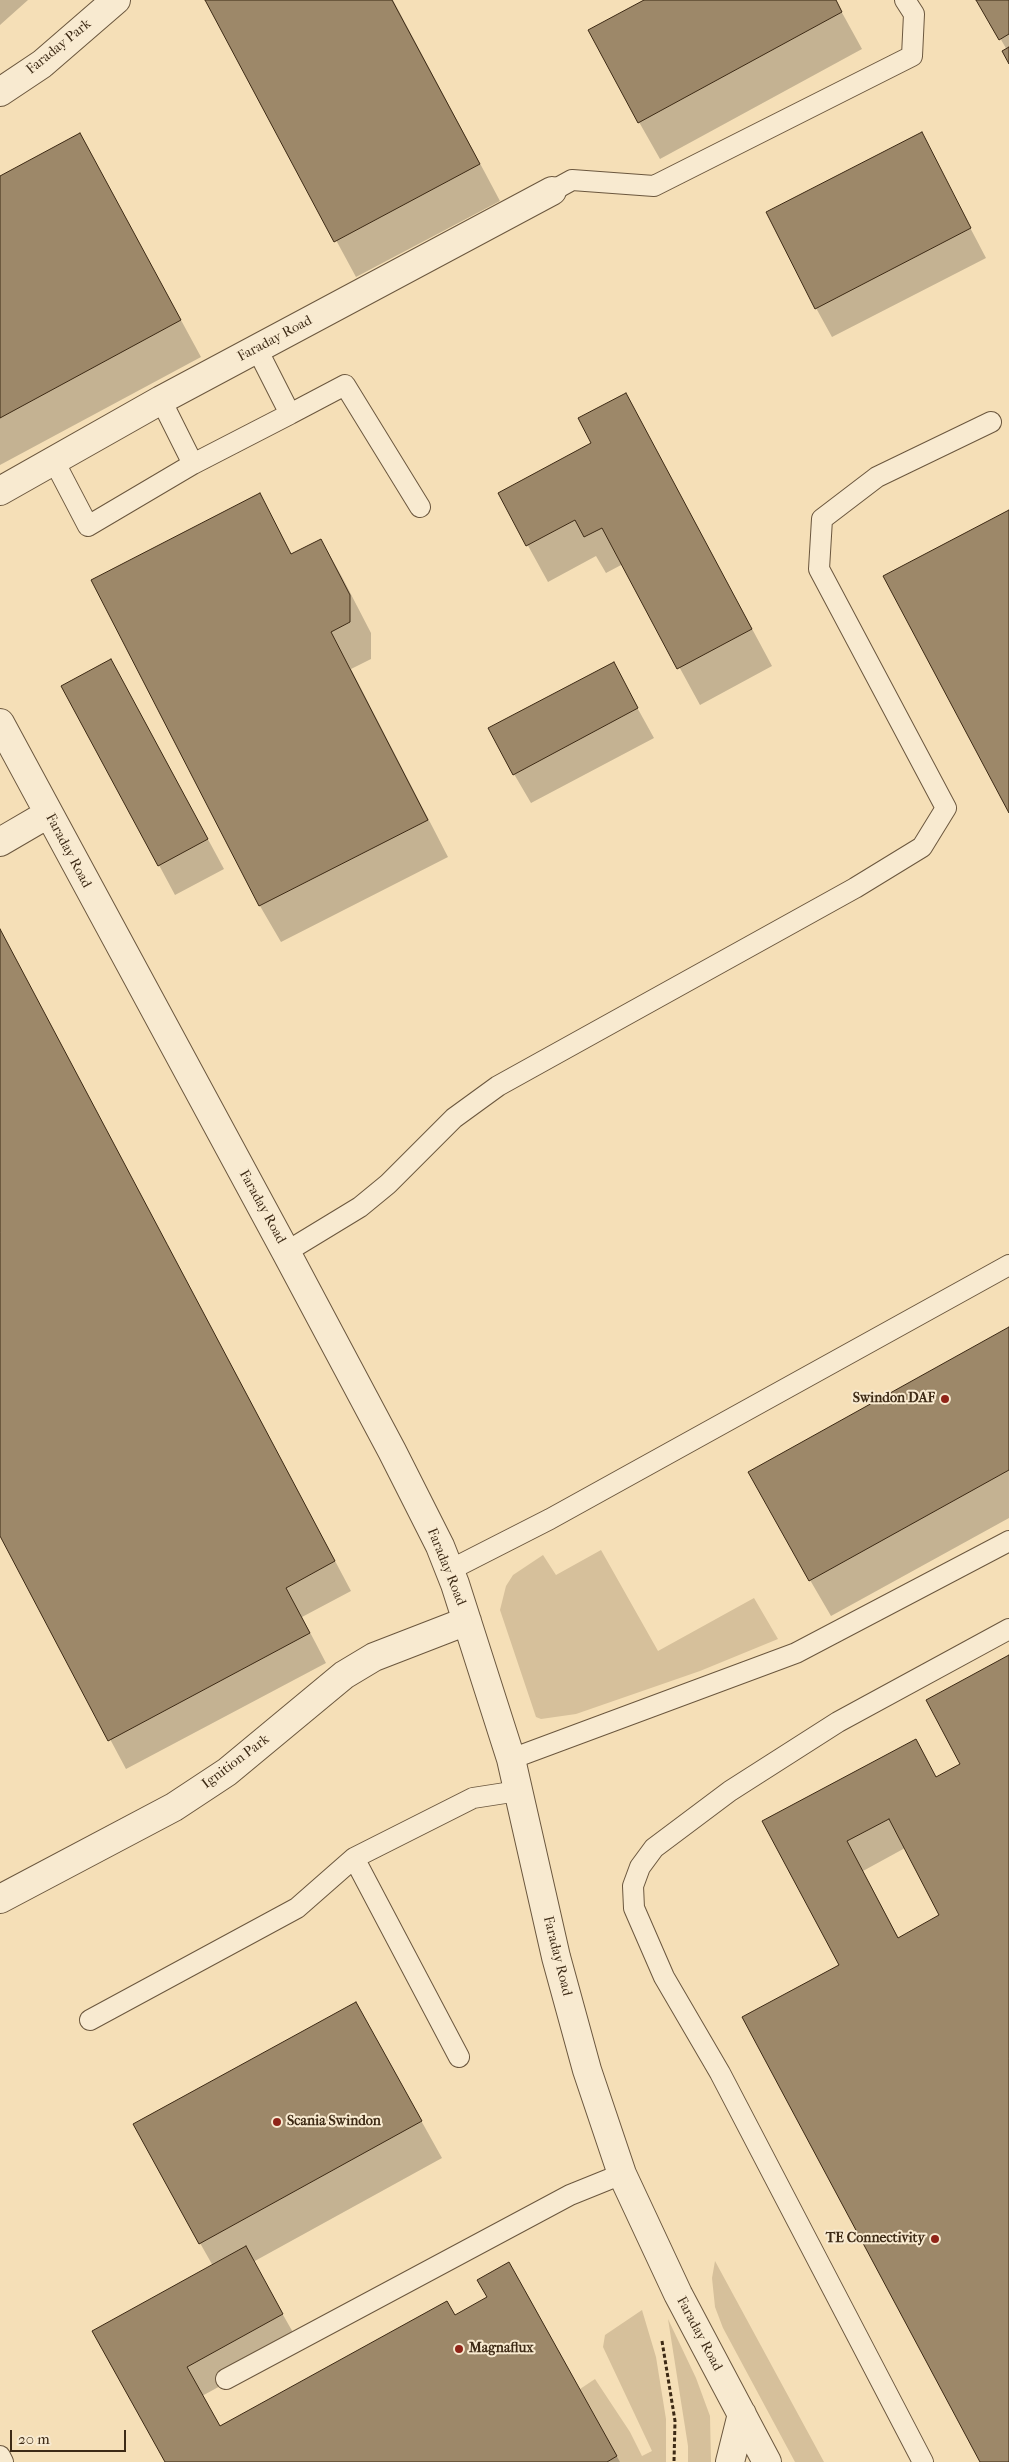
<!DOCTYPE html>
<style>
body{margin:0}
#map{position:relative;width:1009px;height:2462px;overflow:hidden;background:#f5dfb7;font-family:"IM FELL French Canon",serif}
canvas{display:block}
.scale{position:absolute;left:10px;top:2430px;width:116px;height:22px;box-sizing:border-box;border:2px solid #3d2a15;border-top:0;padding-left:6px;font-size:15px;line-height:18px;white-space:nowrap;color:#3d2a15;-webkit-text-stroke:4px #f8ead0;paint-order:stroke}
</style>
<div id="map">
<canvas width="1009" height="2462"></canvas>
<div class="scale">20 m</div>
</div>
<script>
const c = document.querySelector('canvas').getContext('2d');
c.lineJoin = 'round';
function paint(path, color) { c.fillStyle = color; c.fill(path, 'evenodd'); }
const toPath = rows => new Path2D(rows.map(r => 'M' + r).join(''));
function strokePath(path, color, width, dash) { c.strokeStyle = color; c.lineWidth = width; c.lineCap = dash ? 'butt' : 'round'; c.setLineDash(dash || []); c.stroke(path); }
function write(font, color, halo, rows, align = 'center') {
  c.font = font + ' "IM FELL French Canon",serif'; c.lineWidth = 4; c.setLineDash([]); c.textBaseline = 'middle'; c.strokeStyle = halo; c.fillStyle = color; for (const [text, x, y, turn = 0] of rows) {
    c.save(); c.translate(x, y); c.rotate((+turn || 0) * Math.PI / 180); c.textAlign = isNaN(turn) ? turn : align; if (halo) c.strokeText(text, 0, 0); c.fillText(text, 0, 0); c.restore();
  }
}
const green = toPath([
 [601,1550,658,1651,754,1598,778,1639,700,1671,576,1714,541,1719,536,1717,500,1610,506,1586,513,1575,543,1555,556,1575],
 [715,2261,824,2462,795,2462,723,2328,715,2307,712,2278],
 [642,2310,656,2357,666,2419,666,2462,607,2462,617,2456,580,2389,595,2379,630,2432,642,2456,652,2451,603,2347,605,2335],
 [668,2319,696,2378,710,2416,711,2462,688,2462,688,2446]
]);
const shadow = toPath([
 [0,0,28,0,0,25],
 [206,0,393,0,500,201,356,277],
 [646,0,835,0,862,49,660,159,639,122],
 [978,0,1009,0,1009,61,1007,50],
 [80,134,201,357,0,465,0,177],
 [921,134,986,258,832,337,816,308],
 [626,394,772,666,700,705,623,564,606,573,596,556,548,582,499,493,593,443],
 [259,495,292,555,321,540,342,577,371,633,371,659,351,669,448,857,281,942,260,906,93,581],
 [613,664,654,738,531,803,514,774],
 [63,686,127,689,224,869,175,895],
 [0,930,351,1591,302,1617,326,1663,126,1769,0,1533],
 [1009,1329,1009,1518,831,1616,810,1580],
 [1009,1657,1009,2462,981,2462,840,1965,763,1821,915,1740,936,1778,961,1764],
 [905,1848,941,1916,899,1939,863,1871],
 [376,2040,442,2158,253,2262,299,2343,202,2396,220,2428,454,2316,526,2292,620,2462,166,2462,94,2331,213,2266,200,2243]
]);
const building = toPath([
 [205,0,392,0,480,164,334,242,205,0],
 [644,0,836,0,842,12,638,123,588,30,644,0],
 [976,0,1009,0,1009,34,999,40,976,0],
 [1009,47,1009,64,1002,51,1009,47],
 [922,132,971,228,815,309,766,212,922,132],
 [80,133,181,320,0,418,0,176,80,133],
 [626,393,752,629,677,669,602,528,584,537,575,520,526,546,498,493,591,443,578,418,626,393],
 [260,493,291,554,321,539,350,595,350,622,331,632,428,820,259,906,91,580,260,493],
 [1009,510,1009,813,883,576,1009,510],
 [111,659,208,839,158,866,61,686,111,659],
 [614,662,638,708,513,775,488,728,614,662],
 [0,929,335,1561,286,1588,310,1633,108,1741,0,1536,0,929],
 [1009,1327,1009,1470,809,1581,748,1472,1009,1327],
 [1009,1655,1009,2462,980,2462,742,2017,839,1965,762,1821,916,1739,936,1777,960,1764,926,1700,1009,1655],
 [889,1819,939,1915,898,1938,847,1841,889,1819],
 [356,2002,422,2121,199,2244,133,2124,356,2002],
 [246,2246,283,2314,187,2367,220,2426,447,2301,455,2315,487,2297,477,2280,509,2262,617,2456,607,2462,165,2462,92,2331,246,2246]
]);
const path = toPath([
 [662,2341,675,2421,674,2462]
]);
const lane = toPath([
 [552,191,572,180,654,186,912,56,914,14,905,0],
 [257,349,290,414,345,385,420,507],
 [161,400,193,464],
 [54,461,88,526,193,464,290,414],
 [286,1252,360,1207,388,1184,454,1118,498,1086,855,888,922,847,946,808,819,569,822,519,877,477,991,422],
 [450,1570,550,1519,1009,1265],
 [511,1759,796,1653,1009,1541],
 [90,2020,297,1908,354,1858],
 [459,2057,354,1858,473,1798,518,1791],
 [226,2379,570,2195,622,2174],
 [0,2456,3,2462],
 [923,2462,720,2073,664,1977,634,1908,633,1886,640,1867,654,1848,730,1791,838,1722,1009,1629]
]);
const street = toPath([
 [0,92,42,64,116,0],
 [0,491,161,400,552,191],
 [0,723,286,1252,392,1451,440,1546,455,1584,511,1759,556,1957,587,2070,622,2174,678,2294,767,2462],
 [0,842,48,814],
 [0,1899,174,1807,227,1772,344,1675,374,1657,467,1621],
 [730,2462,742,2414]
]);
const markers = [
 [945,1399,5,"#8f2418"],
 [277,2122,5,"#8f2418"],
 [935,2239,5,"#8f2418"],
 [459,2349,5,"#8f2418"]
];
const streetNames = [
 ["Faraday Park",59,47,-39],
 ["Faraday Road",275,339,-28],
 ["Faraday Road",68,851,62],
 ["Faraday Road",262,1207,61],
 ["Faraday Road",446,1567,68],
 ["Ignition Park",236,1762,-37],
 ["Faraday Road",557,1956,76],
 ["Faraday Road",699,2334,62]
];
const poiNames = [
 ["Swindon DAF",935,1399],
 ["Scania Swindon",287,2122,"left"],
 ["TE Connectivity",925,2239],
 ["Magnaflux",469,2349,"left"]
];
paint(green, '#d6c09b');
paint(shadow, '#0003');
paint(building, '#9d8869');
strokePath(building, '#3d2a15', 1);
strokePath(lane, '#6b573e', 22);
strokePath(street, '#6b573e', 30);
strokePath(path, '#3d2a15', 3, [4, 2.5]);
strokePath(lane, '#f8ead0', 20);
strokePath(street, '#f8ead0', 28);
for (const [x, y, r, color] of markers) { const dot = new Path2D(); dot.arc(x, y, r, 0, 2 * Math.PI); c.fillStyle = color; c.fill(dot); strokePath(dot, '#f8ead0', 2); }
write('14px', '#3d2a15', '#f8ead0', streetNames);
write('bold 14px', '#3d2a15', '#f8ead0', poiNames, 'right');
</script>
